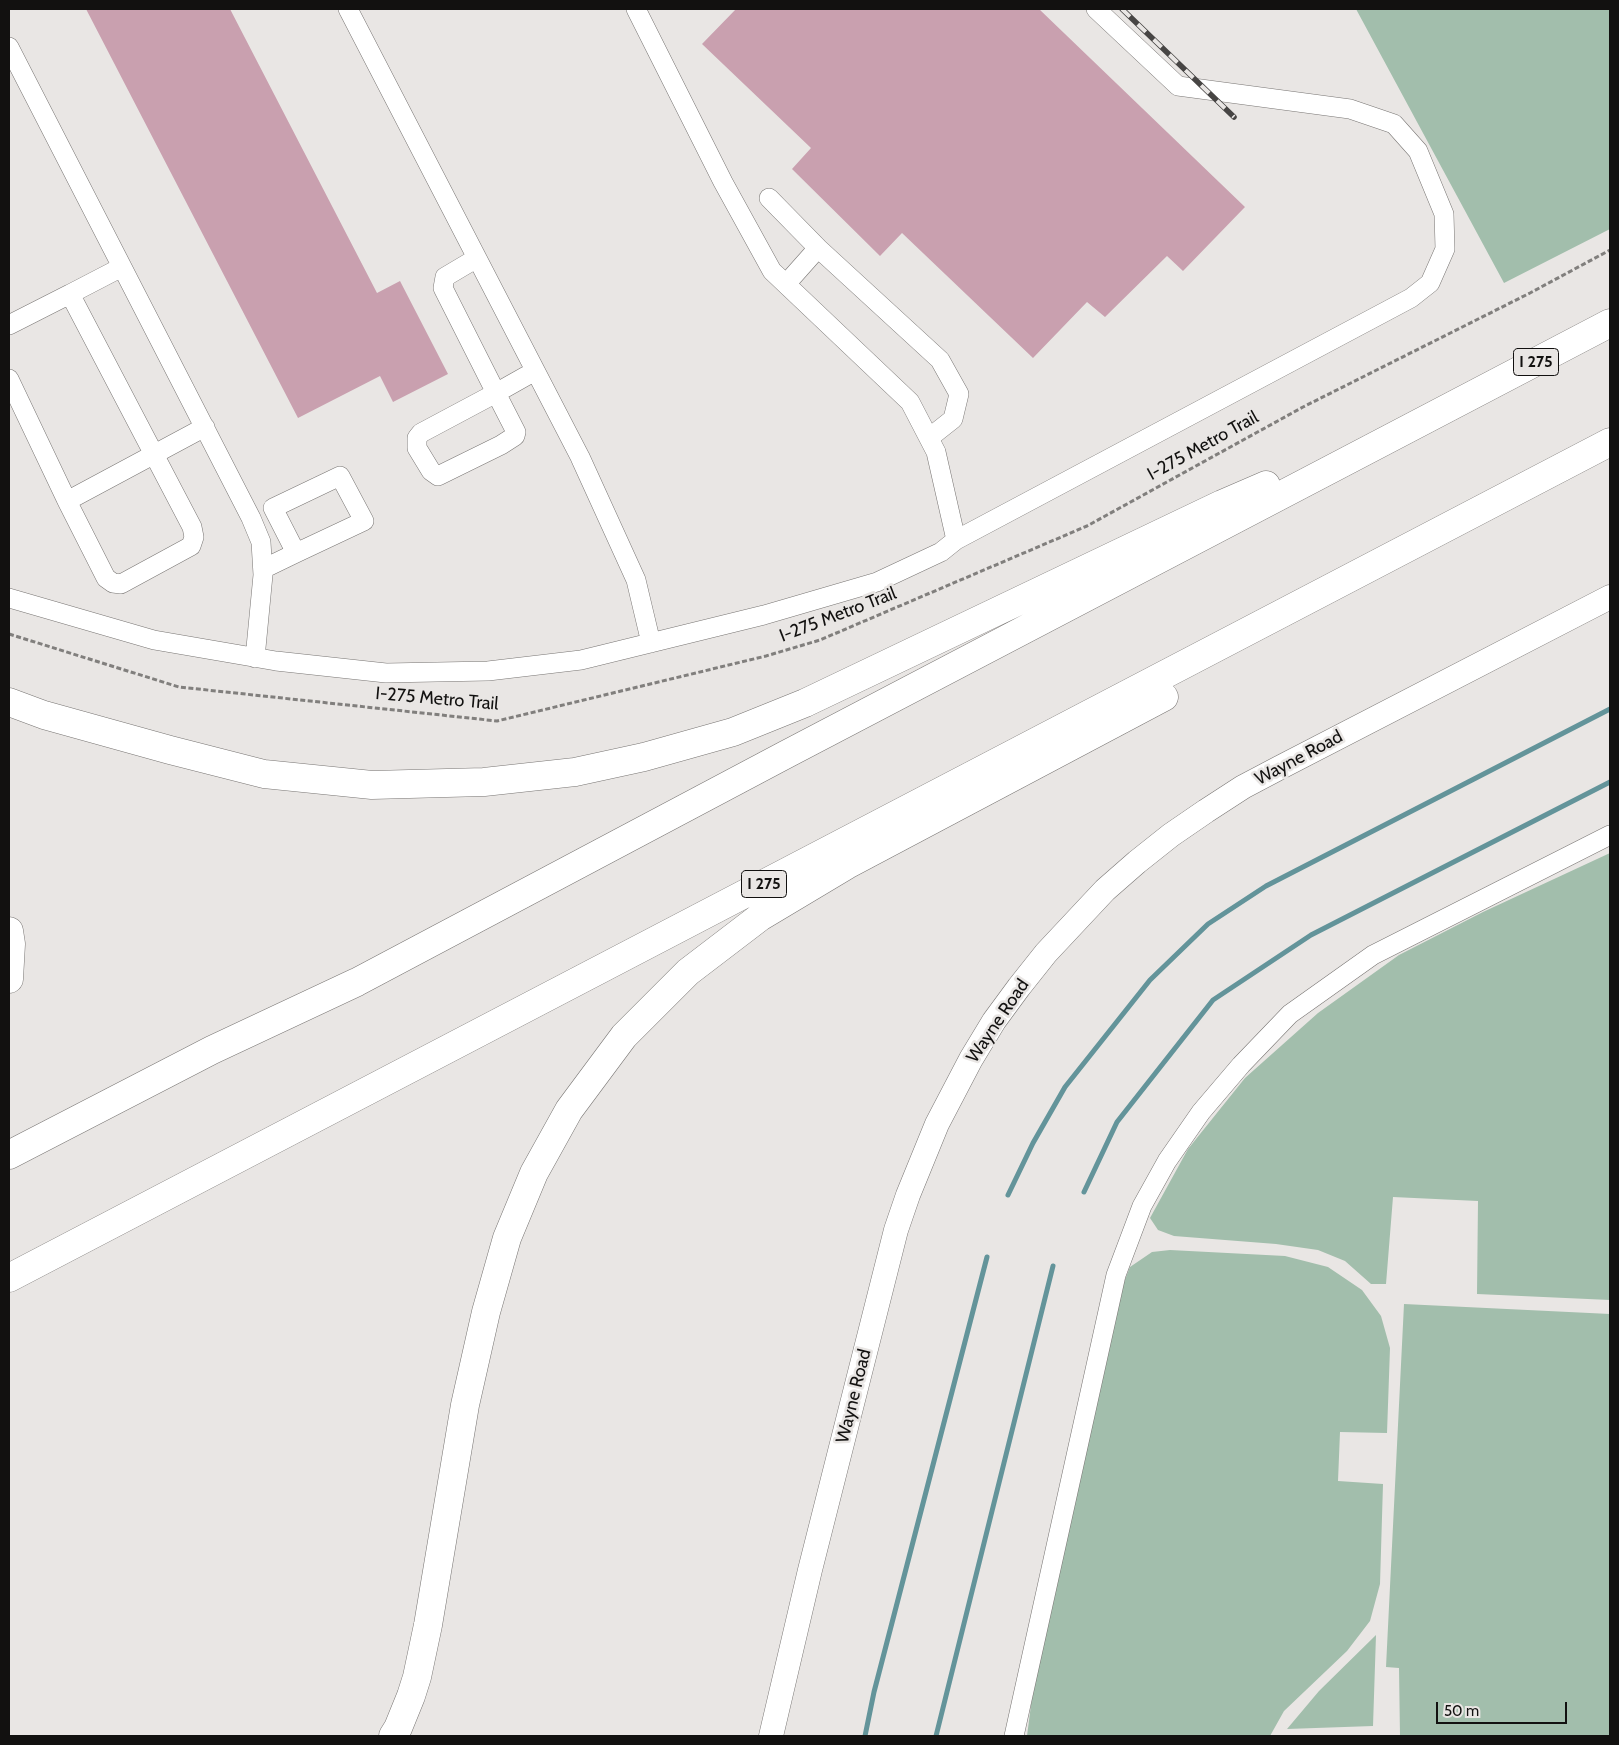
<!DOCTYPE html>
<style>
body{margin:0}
#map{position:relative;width:1619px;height:1745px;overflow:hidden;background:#e9e6e4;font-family:Cabin,sans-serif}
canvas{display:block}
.frame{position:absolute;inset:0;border:10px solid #121110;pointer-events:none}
.scale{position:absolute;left:1436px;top:1702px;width:131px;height:22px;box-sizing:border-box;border:2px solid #121110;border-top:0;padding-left:6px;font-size:15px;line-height:18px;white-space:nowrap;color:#121110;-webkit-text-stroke:4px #e9e6e4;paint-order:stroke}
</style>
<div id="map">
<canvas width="1619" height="1745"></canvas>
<div class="frame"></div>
<div class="scale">50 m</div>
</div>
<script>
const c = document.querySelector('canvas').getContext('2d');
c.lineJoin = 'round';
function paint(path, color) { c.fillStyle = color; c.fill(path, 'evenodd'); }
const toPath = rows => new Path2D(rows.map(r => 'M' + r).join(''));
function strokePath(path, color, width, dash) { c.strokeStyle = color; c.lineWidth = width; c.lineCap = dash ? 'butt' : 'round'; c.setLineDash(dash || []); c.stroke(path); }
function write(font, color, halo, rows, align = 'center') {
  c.font = font + ' Cabin,sans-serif'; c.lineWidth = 5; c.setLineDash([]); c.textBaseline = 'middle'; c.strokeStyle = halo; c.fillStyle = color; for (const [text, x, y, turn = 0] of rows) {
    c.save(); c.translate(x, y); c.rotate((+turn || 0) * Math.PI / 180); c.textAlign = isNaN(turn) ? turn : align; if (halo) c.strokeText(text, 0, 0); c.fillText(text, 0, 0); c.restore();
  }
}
const green = toPath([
 [1356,9,1610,9,1610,229,1504,283],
 [1610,853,1610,1300,1477,1294,1478,1201,1393,1197,1386,1284,1371,1284,1345,1261,1318,1250,1276,1244,1174,1236,1158,1230,1150,1218,1188,1149,1245,1078,1318,1013,1399,955,1483,912],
 [1170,1250,1285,1256,1328,1267,1362,1290,1381,1316,1390,1348,1387,1433,1340,1432,1338,1481,1383,1484,1380,1584,1370,1621,1347,1651,1284,1711,1270,1736,1027,1736,1032,1697,1120,1292,1130,1267,1152,1252],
 [1404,1304,1610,1314,1610,1736,1400,1736,1399,1668,1386,1667],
 [1376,1635,1373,1726,1287,1729,1319,1691]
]);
const stream = toPath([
 [1084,1192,1117,1122,1213,1000,1311,935,1610,782],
 [1008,1195,1033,1143,1065,1087,1150,980,1208,924,1266,886,1610,709],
 [865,1736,874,1692,987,1257],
 [936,1736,1053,1266]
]);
const building = toPath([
 [86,9,230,9,377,293,400,281,448,374,393,402,380,376,298,418],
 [736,9,1039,9,1245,207,1183,271,1167,256,1105,317,1087,302,1033,358,902,233,880,256,792,169,811,148,702,44]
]);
const path = toPath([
 [9,634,179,687,497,721,766,656,820,640,1087,526,1303,407,1530,293,1610,250]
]);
const minor = toPath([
 [348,9,580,457,636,580,651,643],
 [636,9,723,182,772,271,910,402,936,452,956,540],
 [9,47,251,518,261,542,263,575,255,658],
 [769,198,818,248],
 [477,258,445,277,443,288,496,393,516,432,515,436,501,445,438,476,431,471,417,448,417,438,421,433,496,393,535,371],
 [786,284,818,248,940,360,959,394,953,419,929,438],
 [70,294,122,267],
 [9,325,70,294,192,527,194,537,191,546,121,584,113,583,106,578,67,501,9,379],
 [67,501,205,427],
 [263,569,296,553,364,521,340,476,273,508,296,553],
 [9,598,154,640,276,661,386,673,488,671,581,660,764,615,877,582,941,552,956,540,1411,298,1430,283,1445,249,1444,214,1418,151,1394,124,1350,109,1178,86,1096,9],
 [1014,1736,1116,1275,1142,1206,1167,1161,1201,1112,1241,1065,1290,1014,1373,955,1610,835]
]);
const major = toPath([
 [771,1736,810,1570,896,1230,908,1195,937,1124,971,1059,994,1021,1019,987,1046,953,1105,890,1137,862,1171,835,1206,811,1243,787,1279,768,1610,597]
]);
const highway = toPath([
 [9,702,44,715,170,750,264,774,372,785,484,782,575,772,644,757,733,732,805,703,1222,504,1266,485],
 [9,931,11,944,9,979],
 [9,1155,212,1050,357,982,785,755,1610,323],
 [9,1278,1610,442],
 [393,1736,398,1728,411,1696,417,1677,428,1625,465,1405,486,1312,507,1238,534,1173,569,1110,624,1036,688,972,760,917,847,865,1164,697]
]);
const rail = toPath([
 [1122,9,1234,117]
]);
const shields = [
 [1536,362,45],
 [764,884,45]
];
const shieldNames = [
 ["I 275",1536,362],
 ["I 275",764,884]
];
const streetNames = [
 ["I-275 Metro Trail",1203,446,-29],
 ["I-275 Metro Trail",838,615,-21],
 ["I-275 Metro Trail",437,699,5],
 ["Wayne Road",1299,758,-28],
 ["Wayne Road",998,1021,-56],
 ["Wayne Road",854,1396,-76]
];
paint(green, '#a2beac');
strokePath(stream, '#63949a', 5);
paint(building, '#c9a0af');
strokePath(minor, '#787573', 20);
strokePath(major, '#787573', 25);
strokePath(highway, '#787573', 29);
strokePath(path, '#817f7d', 3, [5, 2.5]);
strokePath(minor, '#fff', 19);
strokePath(major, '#fff', 24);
strokePath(highway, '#fff', 28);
strokePath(rail, '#474544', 5.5);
strokePath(rail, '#e9e6e4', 4, [11]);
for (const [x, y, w] of shields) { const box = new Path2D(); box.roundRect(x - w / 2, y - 13.5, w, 27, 4); c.fillStyle = '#e9e6e4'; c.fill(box); strokePath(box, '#121110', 1); }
write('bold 16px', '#121110', null, shieldNames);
write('18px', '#121110', '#e9e6e4', streetNames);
</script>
